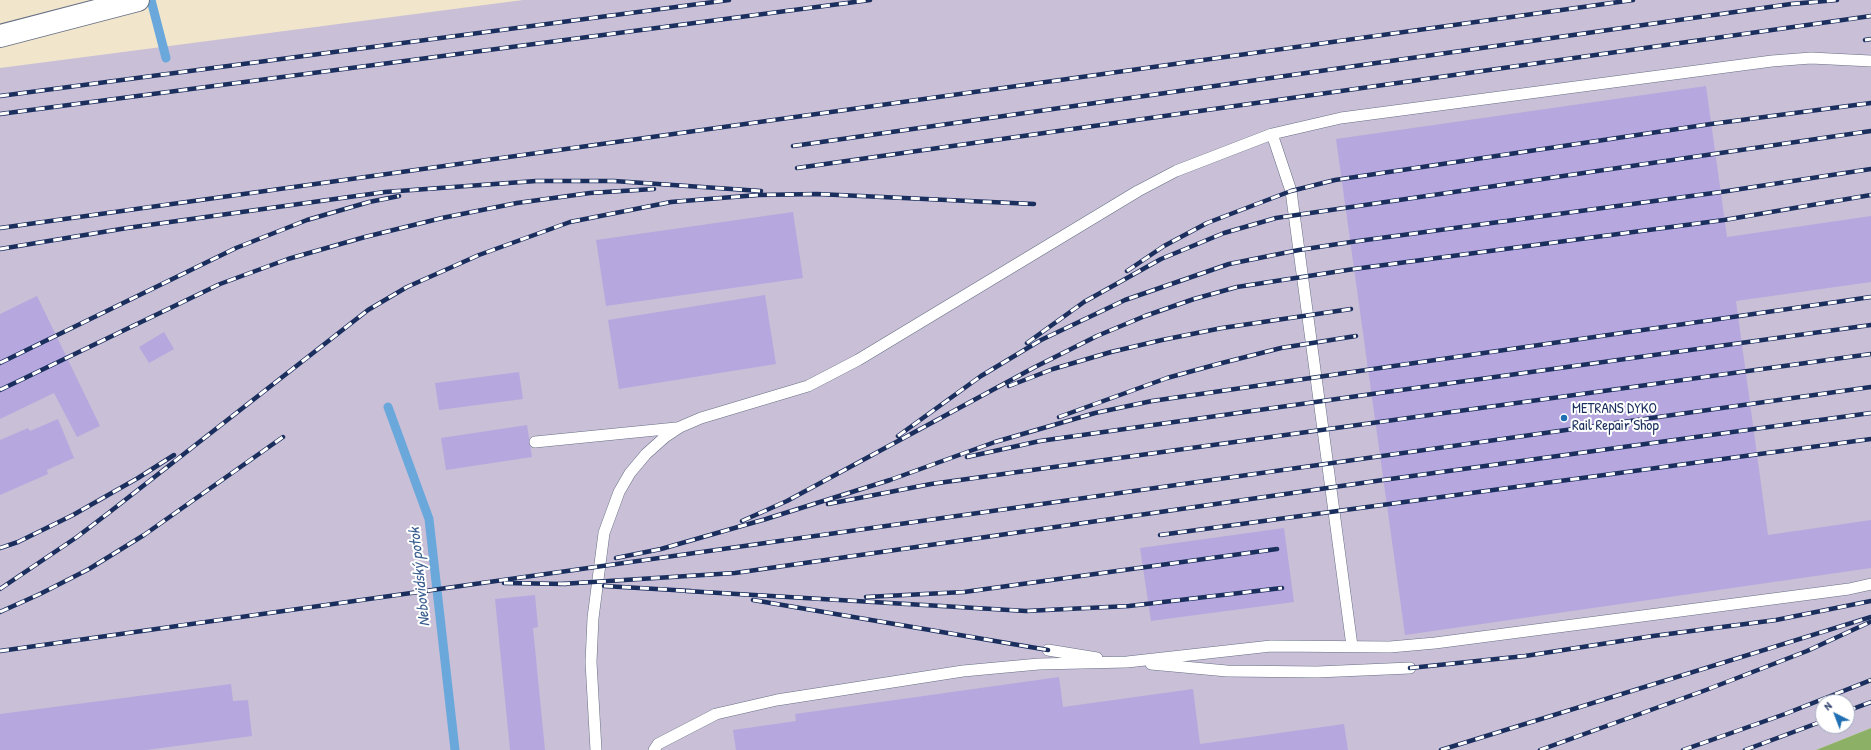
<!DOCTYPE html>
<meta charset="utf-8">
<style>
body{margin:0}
#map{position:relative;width:1871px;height:750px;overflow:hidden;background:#f1e6cb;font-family:"Patrick Hand",sans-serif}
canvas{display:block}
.north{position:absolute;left:1815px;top:694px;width:40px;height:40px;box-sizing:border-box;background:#fff;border:1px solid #a4acbf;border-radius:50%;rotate:318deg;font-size:11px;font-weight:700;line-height:16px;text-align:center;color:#1b2f5e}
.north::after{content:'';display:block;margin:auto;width:14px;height:18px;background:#1f6fb2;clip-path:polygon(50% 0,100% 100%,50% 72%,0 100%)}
</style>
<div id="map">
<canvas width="1871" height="750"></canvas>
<div class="north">N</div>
</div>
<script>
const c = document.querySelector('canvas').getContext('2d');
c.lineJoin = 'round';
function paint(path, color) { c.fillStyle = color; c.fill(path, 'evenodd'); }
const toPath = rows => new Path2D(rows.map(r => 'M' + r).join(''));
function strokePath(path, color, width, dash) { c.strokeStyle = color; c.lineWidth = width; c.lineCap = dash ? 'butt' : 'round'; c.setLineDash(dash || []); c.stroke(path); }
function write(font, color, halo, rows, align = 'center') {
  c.font = font + ' "Patrick Hand",sans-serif'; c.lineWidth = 4; c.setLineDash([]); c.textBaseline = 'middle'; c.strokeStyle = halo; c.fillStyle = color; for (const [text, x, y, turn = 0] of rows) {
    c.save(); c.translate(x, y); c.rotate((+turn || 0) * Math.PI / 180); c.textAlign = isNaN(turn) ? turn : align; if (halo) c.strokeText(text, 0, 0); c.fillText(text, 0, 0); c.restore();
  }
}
const industrial = toPath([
 [523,0,1871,0,1871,728,1816,750,0,750,0,68],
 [1823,702,1847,702,1847,726,1823,726]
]);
const forest = toPath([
 [1871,728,1871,750,1816,750]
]);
const stream = toPath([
 [151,0,166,58],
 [388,407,429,519,455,750]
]);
const building = toPath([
 [1706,86,1727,237,1871,216,1871,282,1736,301,1768,535,1871,520,1871,568,1405,635,1336,139],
 [793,212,803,278,606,306,596,240],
 [765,295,776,364,619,389,608,320],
 [37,296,100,426,77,437,54,393,0,419,0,314],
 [164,332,174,349,149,363,139,347],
 [519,372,523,399,439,410,435,383],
 [58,419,74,458,47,470,48,474,0,495,0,440,28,428,30,431],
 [527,425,532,457,446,470,441,438],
 [1284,528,1294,602,1151,621,1140,548],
 [535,595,538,627,533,628,545,750,510,750,495,599],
 [1059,677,1063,707,1193,689,1200,744,1344,724,1348,750,736,750,733,730,796,721,795,714],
 [231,684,233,701,248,700,252,736,146,750,0,750,0,714]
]);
const service = toPath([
 [1272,134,1291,191,1352,646],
 [535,442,676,428],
 [1048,650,1097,658],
 [1151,664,1227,671,1317,672,1410,668],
 [596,750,591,662,593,618,604,533,619,492,630,473,646,454,665,437,680,427,701,418,808,386,858,360,1138,191,1176,171,1272,134,1341,118,1772,61,1811,58,1871,61],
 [654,750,658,744,716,714,777,700,963,671,1039,664,1127,662,1271,646,1390,647,1435,643,1849,589,1871,584]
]);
const tertiary = toPath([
 [0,36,138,0]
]);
const rail = toPath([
 [1865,40,1871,39],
 [0,96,729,0],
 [0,114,870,0],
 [793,146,1791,4,1837,0],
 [797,168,1871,16],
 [0,228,1633,0],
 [0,249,127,228,385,192,536,181,614,181,761,191],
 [1127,271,1164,246,1207,223,1291,191,1335,180,1711,124,1871,103],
 [1027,343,1084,302,1161,259,1224,233,1276,218,1871,131],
 [0,363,236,248,307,220,369,202,399,196],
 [1009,386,1053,369,1111,352,1162,340,1222,328,1351,309],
 [0,390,220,284,288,259,365,237,442,218,517,203,590,193,654,189],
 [1059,417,1167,378,1218,364,1281,348,1356,336],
 [898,436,981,376,1041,340,1125,300,1229,264,1299,250,1351,242,1721,192,1871,169],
 [967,457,1040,441,1372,394,1871,325],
 [828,504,931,484,1871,354],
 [742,521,787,501,1035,367,1097,336,1145,316,1194,299,1237,287,1354,269,1724,220,1871,195],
 [1160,535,1871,439],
 [0,548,18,542,73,515,138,478,174,455],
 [616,558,661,549,766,519,890,480,995,442,1095,413,1152,401,1871,297],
 [504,583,566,584],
 [561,584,735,573,1383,480,1871,413],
 [604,586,691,591],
 [0,589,77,537,111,511,368,310,407,287,479,255,570,222,671,202,758,195,817,194,1034,204],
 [686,591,1026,611,1129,606,1282,588],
 [866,597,964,592,1277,549],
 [753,600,1048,650],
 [0,612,40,594,89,569,144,535,283,437],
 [0,651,1871,387],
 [1410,668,1525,656,1653,636,1776,620,1871,601],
 [1847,711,1871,702],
 [1441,750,1871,617],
 [1540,750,1706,690,1807,651,1870,622],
 [1683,750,1785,714,1871,680],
 [1745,750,1823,721]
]);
const markers = [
 [1564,418,4,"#1f6fb2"]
];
const poiNames = [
 ["METRANS DYKO",1572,409],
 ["Rail Repair Shop",1572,426]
];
const waterNames = [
 ["Nebovidský potok",420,577,-96]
];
paint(industrial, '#c9bfd7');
paint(forest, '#8cb166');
strokePath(stream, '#6aa8dc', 9);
paint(building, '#b6a8de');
strokePath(service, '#666f84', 12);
strokePath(tertiary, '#666f84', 24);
strokePath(service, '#fff', 11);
strokePath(tertiary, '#fff', 22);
strokePath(rail, '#1b2f5e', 4.5);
strokePath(rail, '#fff', 3, [9]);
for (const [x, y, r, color] of markers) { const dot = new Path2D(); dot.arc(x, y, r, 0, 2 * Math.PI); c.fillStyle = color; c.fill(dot); strokePath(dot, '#fff', 1.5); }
write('15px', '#1b2f5e', '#fff', poiNames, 'left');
write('italic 16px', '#3b5f90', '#fff', waterNames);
</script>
